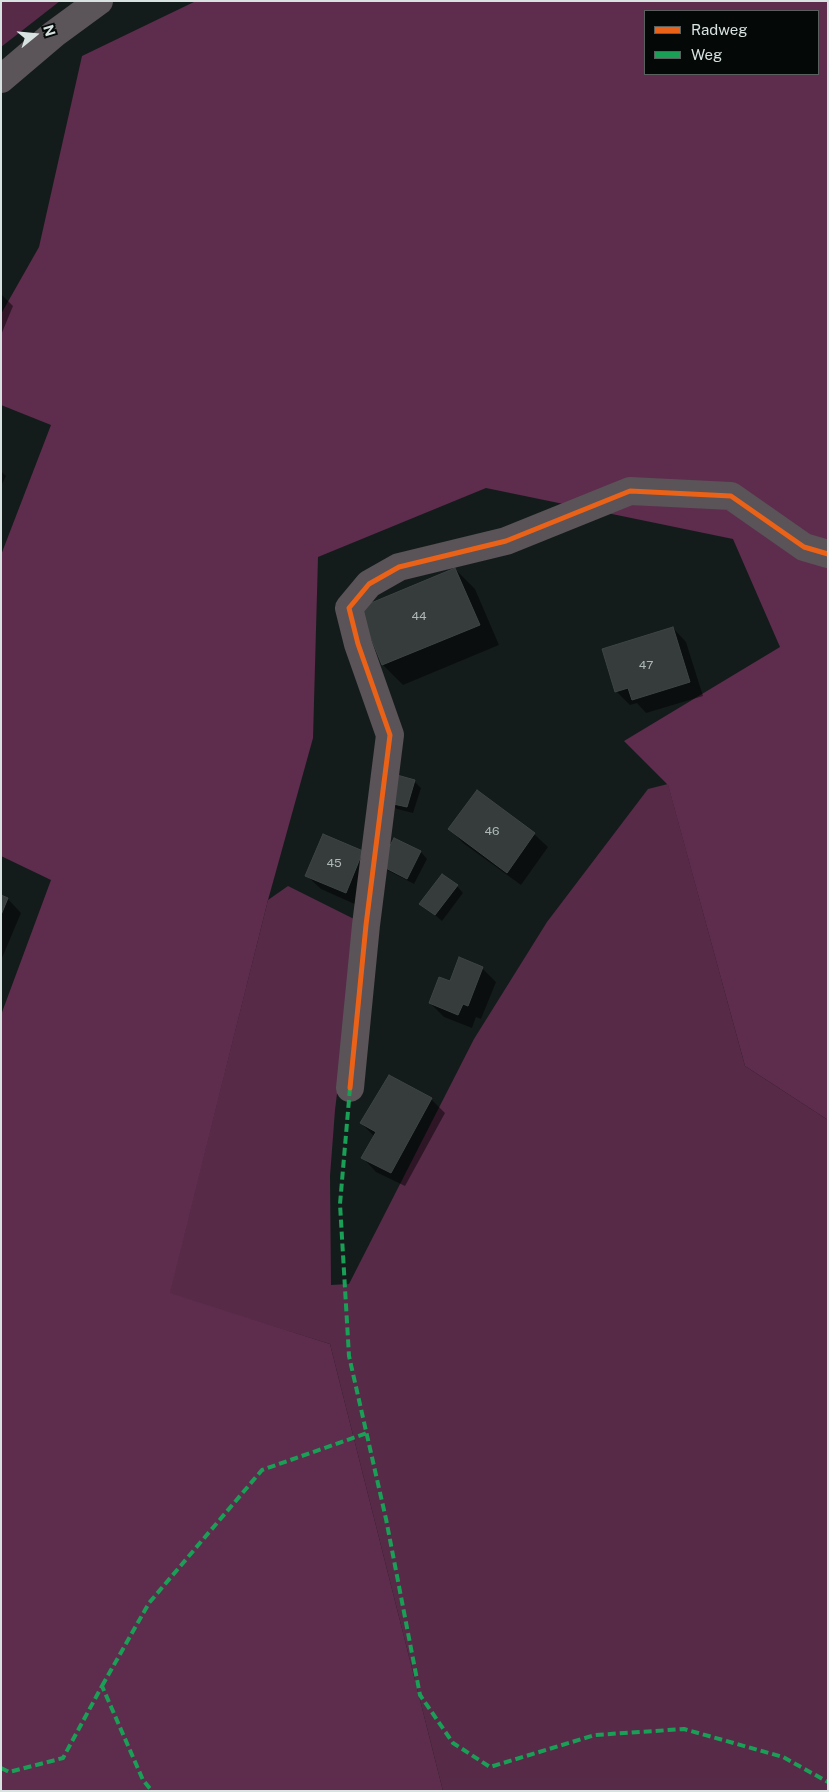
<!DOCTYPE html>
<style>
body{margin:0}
#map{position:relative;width:829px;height:1792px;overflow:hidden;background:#141c1b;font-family:"Public Sans",sans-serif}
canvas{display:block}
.frame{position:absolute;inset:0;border:2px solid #d8e2e0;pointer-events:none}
.legend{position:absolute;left:644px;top:10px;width:175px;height:65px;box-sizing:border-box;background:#040908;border:1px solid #59605e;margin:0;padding:6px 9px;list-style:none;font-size:15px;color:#d8e2e0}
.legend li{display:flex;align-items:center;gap:10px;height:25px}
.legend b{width:25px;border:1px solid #59605e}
.north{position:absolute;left:10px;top:10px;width:50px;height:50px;-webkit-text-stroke:4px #040908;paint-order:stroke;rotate:73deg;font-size:14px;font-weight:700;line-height:20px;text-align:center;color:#d8e2e0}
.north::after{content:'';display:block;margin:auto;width:18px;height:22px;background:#d8e2e0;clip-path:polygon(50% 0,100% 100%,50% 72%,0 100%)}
</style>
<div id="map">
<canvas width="829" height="1792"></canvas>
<div class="frame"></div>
<ul class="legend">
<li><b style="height:6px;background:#ea6118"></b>Radweg</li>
<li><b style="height:6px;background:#1a9f57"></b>Weg</li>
</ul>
<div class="north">N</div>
</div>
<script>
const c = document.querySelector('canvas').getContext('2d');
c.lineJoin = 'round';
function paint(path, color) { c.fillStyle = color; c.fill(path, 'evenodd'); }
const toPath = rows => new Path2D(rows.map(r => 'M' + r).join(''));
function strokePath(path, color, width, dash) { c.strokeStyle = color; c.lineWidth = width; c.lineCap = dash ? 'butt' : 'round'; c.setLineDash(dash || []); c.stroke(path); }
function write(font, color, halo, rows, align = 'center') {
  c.font = font + ' "Public Sans",sans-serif'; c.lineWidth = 4; c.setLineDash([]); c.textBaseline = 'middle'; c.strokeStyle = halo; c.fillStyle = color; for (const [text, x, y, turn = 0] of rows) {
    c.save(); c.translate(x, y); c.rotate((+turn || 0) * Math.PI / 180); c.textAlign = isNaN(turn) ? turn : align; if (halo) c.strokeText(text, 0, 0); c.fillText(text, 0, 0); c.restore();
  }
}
const green = toPath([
 [1,1,60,1,1,47],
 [668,784,745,1066,828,1120,828,1791,443,1791,330,1344,169,1294,268,900,288,886,358,921,335,1110,330,1176,331,1285,349,1284,474,1039,547,922,648,789]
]);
const forest = toPath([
 [196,1,828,1,828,1120,745,1066,668,785,624,741,780,647,733,539,486,488,318,557,313,738,268,900,170,1293,330,1344,443,1791,1,1791,1,1015,51,880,1,856,1,555,51,425,1,405,1,314,39,247,82,56],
 [645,11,818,11,818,74,645,74]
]);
const shadow = toPath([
 [1,294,13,306,1,335],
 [1,471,6,476,1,486],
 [455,569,475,589,499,645,403,685,383,665,360,609],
 [673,628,686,642,703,696,646,713,637,703,630,705,616,691],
 [414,781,421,788,413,813,397,809,390,802],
 [450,829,534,834,548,847,521,885,463,843],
 [394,840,421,852,427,859,414,884,389,871,382,865],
 [363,852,359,906,321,889,307,876],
 [457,886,463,893,442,921,421,903],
 [1,897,8,899,21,913,2,958],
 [460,959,482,968,496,982,481,1019,476,1017,472,1028,444,1017,430,1003,450,982],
 [431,1099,445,1113,405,1186,376,1172,363,1158,375,1137,361,1123]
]);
const building = toPath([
 [455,568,480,625,382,665,359,608,455,568],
 [673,627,690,682,632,700,628,688,615,692,602,649,673,627],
 [397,775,415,780,407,807,389,803,397,775],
 [477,790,535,833,507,873,448,829,477,790],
 [323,834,363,851,346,893,305,876,323,834],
 [394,838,421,851,407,879,380,865,394,838],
 [442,874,458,885,435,915,419,904,442,874],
 [1,895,8,898,1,915,1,895],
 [459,957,483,967,468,1006,463,1004,458,1015,429,1003,439,977,450,981,459,957],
 [389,1075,432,1098,391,1173,361,1158,376,1132,360,1123,389,1075]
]);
const minor = toPath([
 [350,1088,366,925,390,735,358,644,349,608,369,584,399,567,506,541,630,491,731,496,804,547,828,554]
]);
const secondary = toPath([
 [1,79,54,34,99,1]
]);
const quiet = toPath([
 [350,1088,340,1204,349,1356,386,1519,420,1695,453,1743,490,1767,595,1735,684,1729,783,1757,828,1782],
 [102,1686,149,1603,262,1470,367,1433],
 [1,1768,9,1772,63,1758,102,1686,143,1780,152,1791]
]);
const cycleway = toPath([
 [350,1088,366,925,390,735,358,644,349,608,369,584,399,567,506,541,630,491,731,496,804,547,828,554]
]);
const numberNames = [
 ["44",419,616],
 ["47",646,665],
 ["46",492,831],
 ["45",334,863]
];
paint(green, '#572a48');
paint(forest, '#5e2c4d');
paint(shadow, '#0007');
paint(building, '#353c3b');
strokePath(building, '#3e4444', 1);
strokePath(minor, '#5a5357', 28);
strokePath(secondary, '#5b555a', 28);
strokePath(quiet, '#1a9f57', 4, [8, 4]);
strokePath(cycleway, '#ea6118', 5);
write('12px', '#afb8b7', null, numberNames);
</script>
